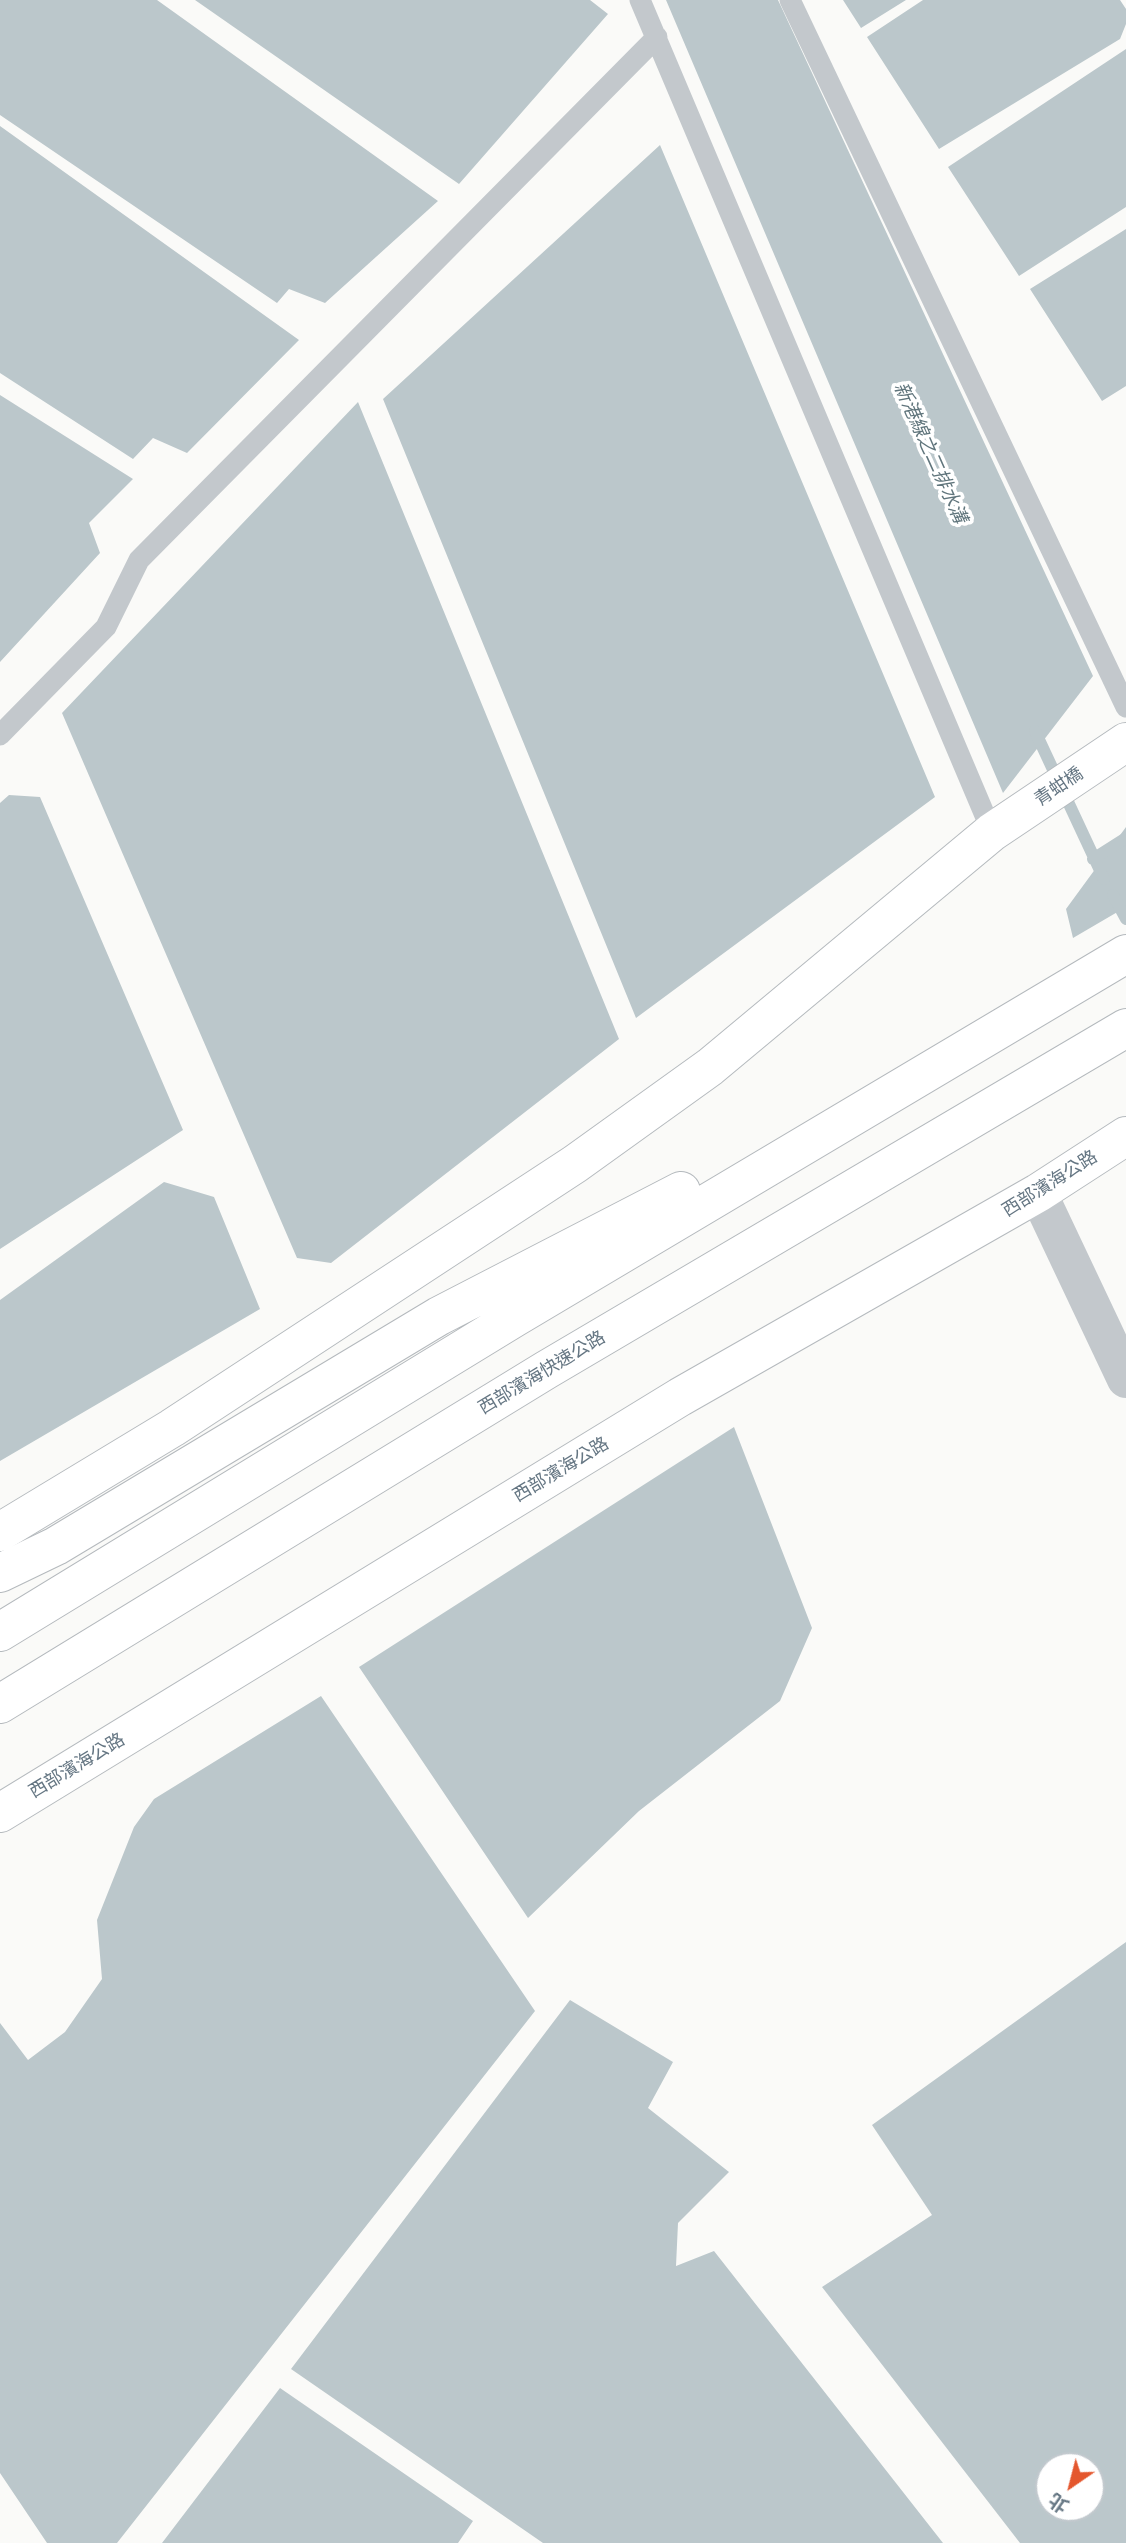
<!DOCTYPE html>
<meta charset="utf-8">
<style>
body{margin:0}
#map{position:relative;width:1126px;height:2543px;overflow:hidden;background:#fafaf8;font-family:Rubik,"Noto Sans TC",sans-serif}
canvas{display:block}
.north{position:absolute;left:1035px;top:2452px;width:70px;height:70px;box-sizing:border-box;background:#fff;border:2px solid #c1c8cd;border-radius:50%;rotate:215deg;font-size:19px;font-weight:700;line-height:28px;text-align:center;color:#657683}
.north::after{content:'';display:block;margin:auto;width:24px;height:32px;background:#e4572e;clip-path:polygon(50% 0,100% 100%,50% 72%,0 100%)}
</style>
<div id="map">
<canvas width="1126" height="2543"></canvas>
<div class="north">北</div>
</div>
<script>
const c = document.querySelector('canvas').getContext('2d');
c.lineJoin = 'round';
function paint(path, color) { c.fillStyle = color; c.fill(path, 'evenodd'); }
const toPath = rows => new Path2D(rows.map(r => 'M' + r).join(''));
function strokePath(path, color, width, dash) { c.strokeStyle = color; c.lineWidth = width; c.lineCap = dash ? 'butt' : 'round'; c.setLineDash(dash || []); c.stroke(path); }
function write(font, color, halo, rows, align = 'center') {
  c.font = font + ' Rubik,"Noto Sans TC",sans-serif'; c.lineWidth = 7; c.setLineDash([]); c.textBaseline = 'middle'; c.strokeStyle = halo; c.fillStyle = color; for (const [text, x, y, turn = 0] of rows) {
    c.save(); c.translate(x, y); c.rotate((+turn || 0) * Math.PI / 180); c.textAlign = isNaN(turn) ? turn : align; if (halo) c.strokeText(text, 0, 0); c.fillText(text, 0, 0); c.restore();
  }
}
const water = toPath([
 [0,0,157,0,438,201,325,303,289,289,277,303,0,115],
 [195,0,590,0,608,14,459,184],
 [666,0,778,0,1093,676,1003,793],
 [843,0,906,0,861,28],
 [923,0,1120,0,1126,9,1126,24,1120,39,939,149,867,37],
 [1126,49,1126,207,1019,276,948,167],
 [0,126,299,340,187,453,153,438,133,459,0,373],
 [660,145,935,797,636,1018,383,399],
 [1126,229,1126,386,1102,401,1030,289],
 [0,395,133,479,89,523,100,553,0,662],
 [358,402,619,1039,331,1263,297,1258,62,713],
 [9,795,40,797,183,1130,0,1249,0,803],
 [1126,827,1126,907,1073,938,1066,909],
 [164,1182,214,1197,260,1309,0,1461,0,1300],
 [734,1427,812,1628,780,1701,639,1811,528,1918,359,1667],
 [321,1696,535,2011,117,2543,47,2543,0,2473,0,2023,28,2060,65,2032,102,1979,97,1920,134,1827,154,1799],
 [1126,1942,1126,2543,1020,2543,822,2287,932,2215,872,2125],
 [1091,2466,1091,2508,1049,2508,1049,2466],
 [570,2000,673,2062,648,2108,729,2172,678,2223,676,2266,714,2251,943,2543,543,2543,291,2369],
 [280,2388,473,2521,458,2543,162,2543]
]);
const stream = toPath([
 [1035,731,1104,879],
 [1093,859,1126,838],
 [1113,895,1126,919]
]);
const lane = toPath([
 [640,0,992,832],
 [790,0,1126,707],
 [0,735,106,627,139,560,657,37]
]);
const street = toPath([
 [1038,1193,1126,1379]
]);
const primary = toPath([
 [0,1532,172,1428,575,1164,710,1067,992,832,1126,742],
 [0,1813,680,1397,1038,1193,1126,1136]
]);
const highway = toPath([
 [0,1573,56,1546,439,1316,681,1191],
 [0,1632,514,1318,1126,954],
 [0,1704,546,1370,1126,1028]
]);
const streetNames = [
 ["青蚶橋",1059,787,-34],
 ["西部濱海公路",1050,1184,-32],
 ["西部濱海快速公路",542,1373,-31],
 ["西部濱海公路",561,1470,-31],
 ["西部濱海公路",77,1766,-31]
];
const waterNames = [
 ["新港線之二排水溝",930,453,66]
];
paint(water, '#bbc7cb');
strokePath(stream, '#bbc7cb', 12);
strokePath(primary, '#b5babe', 40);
strokePath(highway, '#b4b9bd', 40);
strokePath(lane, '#c3c8cc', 21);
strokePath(street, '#c3c8cc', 38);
strokePath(primary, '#fff', 38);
strokePath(highway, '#fff', 38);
write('18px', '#657683', '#fff', streetNames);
write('italic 19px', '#60757c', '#fff', waterNames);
</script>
